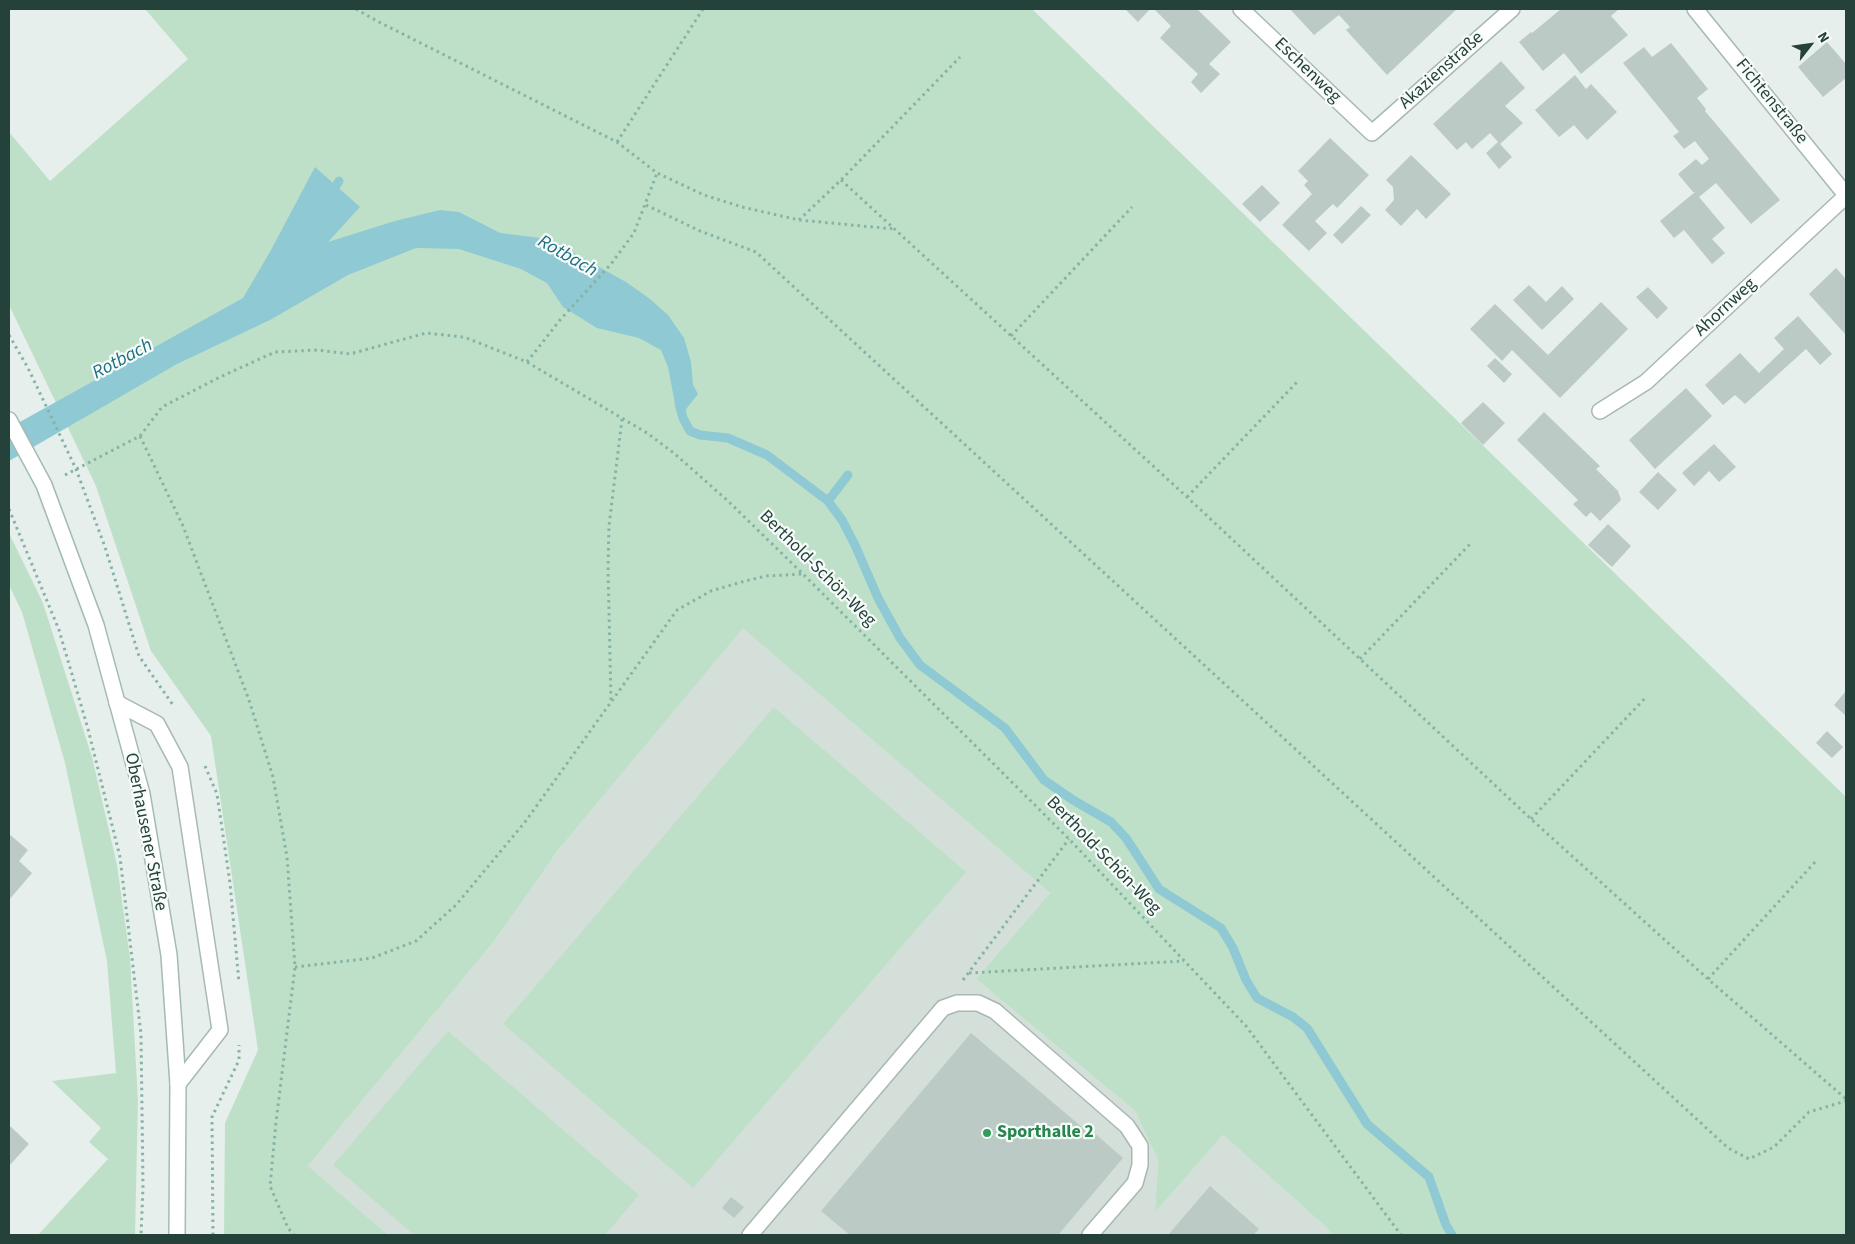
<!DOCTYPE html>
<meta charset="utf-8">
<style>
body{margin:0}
#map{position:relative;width:1855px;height:1244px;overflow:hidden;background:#e6efeb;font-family:"Source Sans 3",sans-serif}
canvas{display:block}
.frame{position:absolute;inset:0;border:10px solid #24423a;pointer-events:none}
.north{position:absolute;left:1785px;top:20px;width:50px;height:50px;-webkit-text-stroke:4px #f7fbf9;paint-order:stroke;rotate:60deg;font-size:14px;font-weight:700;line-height:20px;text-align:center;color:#24423a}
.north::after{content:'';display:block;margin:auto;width:18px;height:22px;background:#24423a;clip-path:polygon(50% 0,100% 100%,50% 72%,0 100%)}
</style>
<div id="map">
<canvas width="1855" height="1244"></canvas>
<div class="frame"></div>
<div class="north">N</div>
</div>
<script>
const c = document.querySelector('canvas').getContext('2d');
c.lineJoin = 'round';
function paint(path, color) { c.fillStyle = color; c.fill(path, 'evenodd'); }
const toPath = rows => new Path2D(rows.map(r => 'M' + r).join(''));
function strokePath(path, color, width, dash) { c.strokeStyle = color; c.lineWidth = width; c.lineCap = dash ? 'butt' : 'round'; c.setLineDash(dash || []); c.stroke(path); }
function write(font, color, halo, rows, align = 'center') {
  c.font = font + ' "Source Sans 3",sans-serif'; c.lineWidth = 4.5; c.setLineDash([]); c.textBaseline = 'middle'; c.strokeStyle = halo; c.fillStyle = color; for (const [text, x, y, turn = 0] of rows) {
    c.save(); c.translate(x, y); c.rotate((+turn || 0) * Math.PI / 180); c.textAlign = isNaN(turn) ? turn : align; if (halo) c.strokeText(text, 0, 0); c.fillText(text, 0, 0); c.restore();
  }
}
const built = toPath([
 [743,627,1050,893,976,979,1135,1111,1158,1160,1155,1211,1223,1135,1327,1228,1332,1235,388,1235,308,1166,496,939,559,849]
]);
const green = toPath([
 [145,9,1032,9,1846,797,1846,1235,1332,1235,1327,1228,1223,1135,1155,1212,1158,1160,1135,1111,976,979,1050,893,743,628,559,849,496,939,308,1166,387,1234,224,1235,225,1123,258,1050,211,736,151,651,96,486,9,305,9,132,50,181,188,59],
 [9,533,43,603,92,757,117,865,130,958,138,1101,135,1235,38,1235,108,1159,89,1142,101,1128,52,1081,116,1073,107,961,65,763,22,612,9,585],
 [774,707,966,872,693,1188,503,1024],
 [448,1031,639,1195,605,1235,414,1235,333,1165]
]);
const water = toPath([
 [315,167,360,207,328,242,395,221,440,210,459,212,500,233,549,239,626,282,650,299,668,315,684,338,691,362,693,385,698,394,683,413,676,409,668,367,661,350,639,338,597,328,563,307,547,283,521,269,459,249,416,248,348,275,270,320,177,364,9,461,9,428,243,298,271,250]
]);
const stream = toPath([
 [330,196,339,181],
 [679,403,683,418,690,431,700,435,728,438,767,455,828,501,842,520,855,545,878,598,900,638,920,665,1005,728,1044,780,1073,800,1111,822,1126,838,1159,889,1221,928,1233,948,1246,980,1257,998,1293,1017,1307,1028,1367,1124,1429,1177,1446,1225,1452,1235],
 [828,501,848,475]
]);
const building = toPath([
 [1125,9,1150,9,1138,22],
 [1154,9,1197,9,1231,42,1209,64,1220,74,1201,93,1191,82,1198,74,1160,38,1171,26],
 [1290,9,1457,9,1387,75,1346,30,1350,27,1339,15,1314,35],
 [1561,9,1619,9,1611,16,1628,35,1581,74,1564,53,1543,71,1519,42,1531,32,1532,33],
 [1827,42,1846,64,1846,78,1823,97,1798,67],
 [1671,43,1708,89,1697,98,1706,109,1705,111,1780,200,1751,224,1716,183,1699,197,1725,228,1712,239,1725,253,1712,264,1684,230,1674,238,1660,221,1695,192,1693,192,1678,174,1696,159,1702,165,1709,159,1695,141,1684,149,1673,136,1679,132,1623,63,1644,47,1652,57],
 [1501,61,1525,88,1505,106,1523,123,1500,144,1512,157,1499,169,1486,153,1498,142,1490,133,1472,149,1466,142,1457,150,1433,124],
 [1575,75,1586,89,1591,84,1617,112,1587,140,1574,125,1559,137,1535,110],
 [1330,138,1369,175,1337,208,1333,204,1315,221,1327,233,1309,251,1282,225,1312,194,1304,185,1308,181,1298,171],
 [1411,155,1451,194,1426,219,1417,209,1401,226,1385,210,1394,200,1393,187,1386,180],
 [1262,185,1280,203,1260,222,1242,204],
 [1361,206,1371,215,1342,244,1333,235],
 [1836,268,1846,279,1846,335,1809,294],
 [1529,285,1546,302,1562,286,1574,299,1542,330,1513,300],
 [1648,287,1668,308,1657,319,1636,297],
 [1601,302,1628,329,1560,398,1512,350,1502,361,1470,329,1495,304,1548,355],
 [1798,316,1832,354,1820,365,1806,349,1745,404,1735,395,1723,405,1705,385,1740,353,1759,373,1784,349,1774,338],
 [1495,358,1512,374,1504,383,1487,366],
 [1686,388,1712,416,1655,469,1629,440],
 [1483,402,1505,423,1483,445,1461,423],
 [1544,412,1600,466,1596,469,1618,491,1621,500,1600,521,1591,512,1586,517,1573,504,1578,500,1517,440],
 [1714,444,1736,467,1719,482,1709,471,1694,486,1682,473],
 [1658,472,1677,490,1658,510,1639,492],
 [1608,524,1631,546,1612,567,1588,545],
 [1846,691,1846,716,1834,705],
 [1827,731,1843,747,1832,758,1816,743],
 [9,834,28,850,19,861,32,873,9,900],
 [971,1033,1090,1134,1092,1131,1123,1158,1058,1235,850,1235,821,1211],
 [10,1126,29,1144,9,1166,9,1127],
 [1210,1186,1259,1229,1253,1235,1168,1235],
 [731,1197,744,1207,734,1218,722,1208]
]);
const path = toPath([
 [356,9,377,21,617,142,657,173,704,195,742,207,799,220,894,229],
 [617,142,703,9],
 [841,180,1187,497,1531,819,1708,979,1846,1099],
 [646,205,700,231,756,252,1728,1148,1749,1159,1774,1147,1809,1112,1846,1101],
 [799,220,841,180,960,57],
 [9,335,28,368,76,469,105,547,139,656,173,705],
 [1011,336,1132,207],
 [527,362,560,320,611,264,634,233,657,173],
 [140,436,183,526,249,700,273,777,287,857,295,967,276,1122,270,1186,288,1228,294,1235],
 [65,475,140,436,162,407,220,377,275,352,318,350,350,354,426,333,464,337,527,362,647,433,675,454,728,501,803,574,1069,839,1246,1026,1401,1235],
 [1187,497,1299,380],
 [9,509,59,630,88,729,120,857,141,1034,143,1187,141,1235],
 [1360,659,1472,542],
 [611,700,608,568,609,526,622,419],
 [205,766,217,794,230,883,239,983],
 [1531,819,1647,696],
 [295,967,372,958,416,941,456,905,525,822,677,610,711,591,745,581,766,576,803,574],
 [969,973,1184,961],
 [1708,979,1816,861],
 [963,980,1069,839],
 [213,1235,212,1117,239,1060,239,1045]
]);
const lane = toPath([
 [117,703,157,724,180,767,220,1030,178,1084],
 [750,1235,943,1008,957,1003,978,1003,995,1011,1127,1126,1140,1146,1140,1165,1135,1183,1090,1235]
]);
const street = toPath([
 [1241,9,1372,133,1512,9],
 [1695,9,1846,195],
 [1600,411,1646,382,1846,196]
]);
const secondary = toPath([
 [9,420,44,485,96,625,142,794,169,955,178,1084,177,1235]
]);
const markers = [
 [987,1133,5,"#2e9e5b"]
];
const streetNames = [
 ["Eschenweg",1307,71,44],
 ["Akazienstraße",1442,71,-42],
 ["Fichtenstraße",1771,102,51],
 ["Ahornweg",1726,308,-43],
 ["Berthold-Schön-Weg",817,569,45],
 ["Oberhausener Straße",145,832,79],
 ["Berthold-Schön-Weg",1103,856,46]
];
const leisureNames = [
 ["Sporthalle 2",997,1133]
];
const waterNames = [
 ["Rotbach",567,257,30],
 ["Rotbach",123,360,-28]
];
paint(built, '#d4dfda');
paint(green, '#bfe0c8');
paint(water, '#8ec9d4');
strokePath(stream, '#8ec9d4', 9);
paint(building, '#bbcac4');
strokePath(lane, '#a8b8b2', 18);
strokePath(street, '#a8b8b2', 18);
strokePath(secondary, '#a4bbb3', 18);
strokePath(path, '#86b3a5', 3, [2.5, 4]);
strokePath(lane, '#fff', 15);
strokePath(street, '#fff', 15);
strokePath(secondary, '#fff', 15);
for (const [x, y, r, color] of markers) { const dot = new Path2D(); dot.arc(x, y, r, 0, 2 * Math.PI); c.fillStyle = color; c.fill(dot); strokePath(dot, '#f7fbf9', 2); }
write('18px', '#24423a', '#f7fbf9', streetNames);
write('bold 18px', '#27864d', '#f7fbf9', leisureNames, 'left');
write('italic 19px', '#1c6f80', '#f7fbf9', waterNames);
</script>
